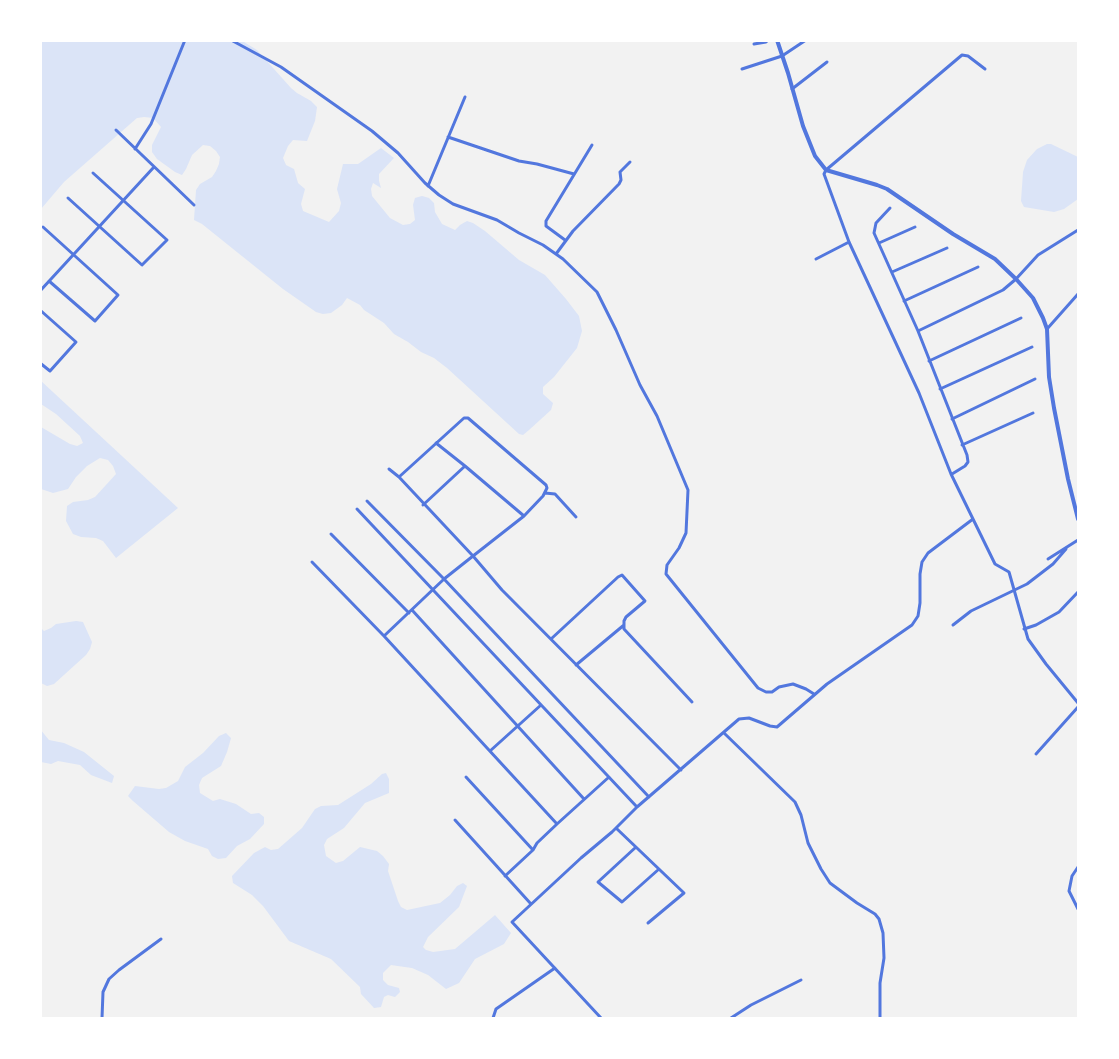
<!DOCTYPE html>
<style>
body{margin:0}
#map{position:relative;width:1119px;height:1059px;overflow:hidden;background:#f2f2f2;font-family:Arial,sans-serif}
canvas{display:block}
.frame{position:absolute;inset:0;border:42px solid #fff;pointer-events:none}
</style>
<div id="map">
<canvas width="1119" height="1059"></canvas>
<div class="frame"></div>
</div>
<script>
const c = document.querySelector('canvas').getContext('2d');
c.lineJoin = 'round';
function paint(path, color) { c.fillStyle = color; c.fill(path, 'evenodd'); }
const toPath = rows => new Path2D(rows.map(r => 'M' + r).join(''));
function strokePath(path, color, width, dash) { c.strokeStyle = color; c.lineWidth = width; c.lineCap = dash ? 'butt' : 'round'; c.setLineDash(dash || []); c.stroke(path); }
const green = toPath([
 [235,40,244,42,257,50,291,88,297,93,311,101,317,107,315,121,307,141,293,140,288,146,283,158,286,165,294,169,298,183,305,189,301,204,303,211,329,222,339,211,341,203,337,189,343,164,358,164,381,148,394,158,379,174,379,181,381,188,373,183,371,189,372,196,390,218,403,225,410,224,415,220,413,205,415,198,422,196,429,198,434,203,435,212,442,224,455,230,460,225,467,221,473,223,485,231,519,260,545,275,566,299,579,316,582,331,577,348,554,377,543,387,543,394,553,403,551,410,529,430,523,435,519,434,447,368,434,358,421,352,408,342,394,334,384,323,364,310,360,305,347,298,342,305,331,313,323,314,316,312,283,289,202,224,194,220,196,190,200,184,212,177,216,171,219,164,220,157,216,151,210,146,203,145,192,155,186,169,182,175,175,172,157,159,152,152,152,145,161,127,153,118,144,117,137,118,64,182,41,209,41,41],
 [1047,144,1051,144,1078,157,1078,199,1064,209,1054,212,1024,207,1021,201,1023,172,1027,160,1037,149],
 [40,380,178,508,116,558,103,541,96,538,81,537,73,534,66,521,67,506,73,502,88,500,95,497,116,474,113,466,108,460,100,458,87,466,76,477,68,489,53,493,41,489,41,427,70,444,77,446,83,443,80,436,56,414,41,404],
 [76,621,83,622,92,642,90,649,86,655,54,684,47,686,41,683,41,628,44,631,51,628,56,624],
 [40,729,49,740,64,743,84,752,114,776,112,783,91,775,80,765,58,761,51,764,41,762],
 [226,733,231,738,227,752,221,766,202,778,199,785,200,793,213,801,220,799,236,804,251,814,259,813,264,817,264,824,250,839,237,846,226,858,218,859,212,856,208,849,185,841,169,832,133,801,128,796,135,786,159,789,166,788,178,781,185,767,203,753,219,736],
 [386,773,389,779,389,793,365,803,344,828,327,839,324,845,326,856,336,863,343,861,360,847,377,851,383,856,389,864,388,871,398,901,401,907,407,910,440,903,450,895,457,886,463,883,467,886,459,907,428,937,423,947,426,950,433,952,455,949,495,915,511,933,504,944,475,959,459,983,446,989,428,975,412,968,391,965,383,973,383,980,388,985,399,988,400,992,395,997,388,995,384,997,381,1007,374,1008,361,994,360,987,331,959,289,941,263,906,252,895,233,883,232,876,254,853,265,847,271,850,278,849,302,828,315,809,321,806,338,805,371,784,382,774]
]);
const minor = toPath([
 [231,40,281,67,372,131,398,153,425,183,439,195,453,204,497,220,519,233,543,245,563,259,597,292,616,330,640,385,657,416,688,490,686,533,679,548,667,565,666,574,758,688,766,692,772,692,779,687,793,684,806,689,814,694],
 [754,44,766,42,768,40],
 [742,69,782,56,806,40],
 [792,89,827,62],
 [116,130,194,205],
 [448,137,519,161,537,164,574,174],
 [135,149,151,124,185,40],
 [428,186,465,97],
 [68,198,142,265,167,240,93,173],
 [890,208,876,223,874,233,918,331,967,455,968,462,965,466,952,474],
 [43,227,118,295,95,321,49,281],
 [565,240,546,226,546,221,592,145],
 [879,243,915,227],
 [556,254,573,231,619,184,621,180,620,172,630,162],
 [816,259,849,242],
 [892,272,947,248],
 [40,291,154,167],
 [904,301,978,267],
 [40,310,76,342,50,371,40,363],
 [1047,329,1078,294],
 [918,331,1003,290,1016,279,1038,255,1078,230],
 [929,361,1021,318],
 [940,389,1032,347],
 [952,419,1035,379],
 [436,443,465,466,524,516],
 [962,445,1033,413],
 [389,469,399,477],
 [545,493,555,494,576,517],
 [367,501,444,579,649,797],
 [423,505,465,466],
 [357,509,637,807],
 [973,519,995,564,1009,572,1028,639,1046,664,1078,703],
 [331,534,409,613],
 [1048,559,1078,540],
 [312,562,384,636,557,824],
 [412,610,584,799],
 [953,625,971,611,1027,584,1053,564,1066,549],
 [1024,629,1036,625,1059,612,1078,592],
 [384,636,444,579,473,556,399,477,464,418,468,418,546,485,547,488,543,496,524,516,473,556,502,590,681,770],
 [551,639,618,577,622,575,645,601,626,617,624,621,624,629,692,702],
 [576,665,624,625],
 [724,733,795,802,801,815,808,843,821,869,830,883,857,903,875,914,879,919,883,933,884,958,880,983,880,1018],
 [490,751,541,705],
 [1036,754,1078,707],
 [466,777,533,850],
 [455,820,531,904],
 [616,828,684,893,648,923],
 [636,847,598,882,622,902,659,869],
 [1078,867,1072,876,1069,891,1078,909],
 [505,876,533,850,537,843,557,824,609,777],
 [102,1018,103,992,109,979,119,970,161,939],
 [493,1018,496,1009,555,968],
 [601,1018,512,922,581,858,612,832,637,807,739,719,749,718,770,726,777,727,827,684,912,625,918,616,920,603,920,574,922,562,928,553,973,519,951,474,919,393,849,242,824,174,826,170,962,55,968,56,985,69],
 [731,1018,751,1005,801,980]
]);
const tertiary = toPath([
 [777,40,788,73,803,126,815,156,826,170,877,185,887,189,953,234,995,259,1016,279,1033,298,1043,318,1047,329,1049,377,1054,408,1068,479,1078,519]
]);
paint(green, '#dbe4f7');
strokePath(minor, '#5277de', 3);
strokePath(tertiary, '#5277de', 4);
</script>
